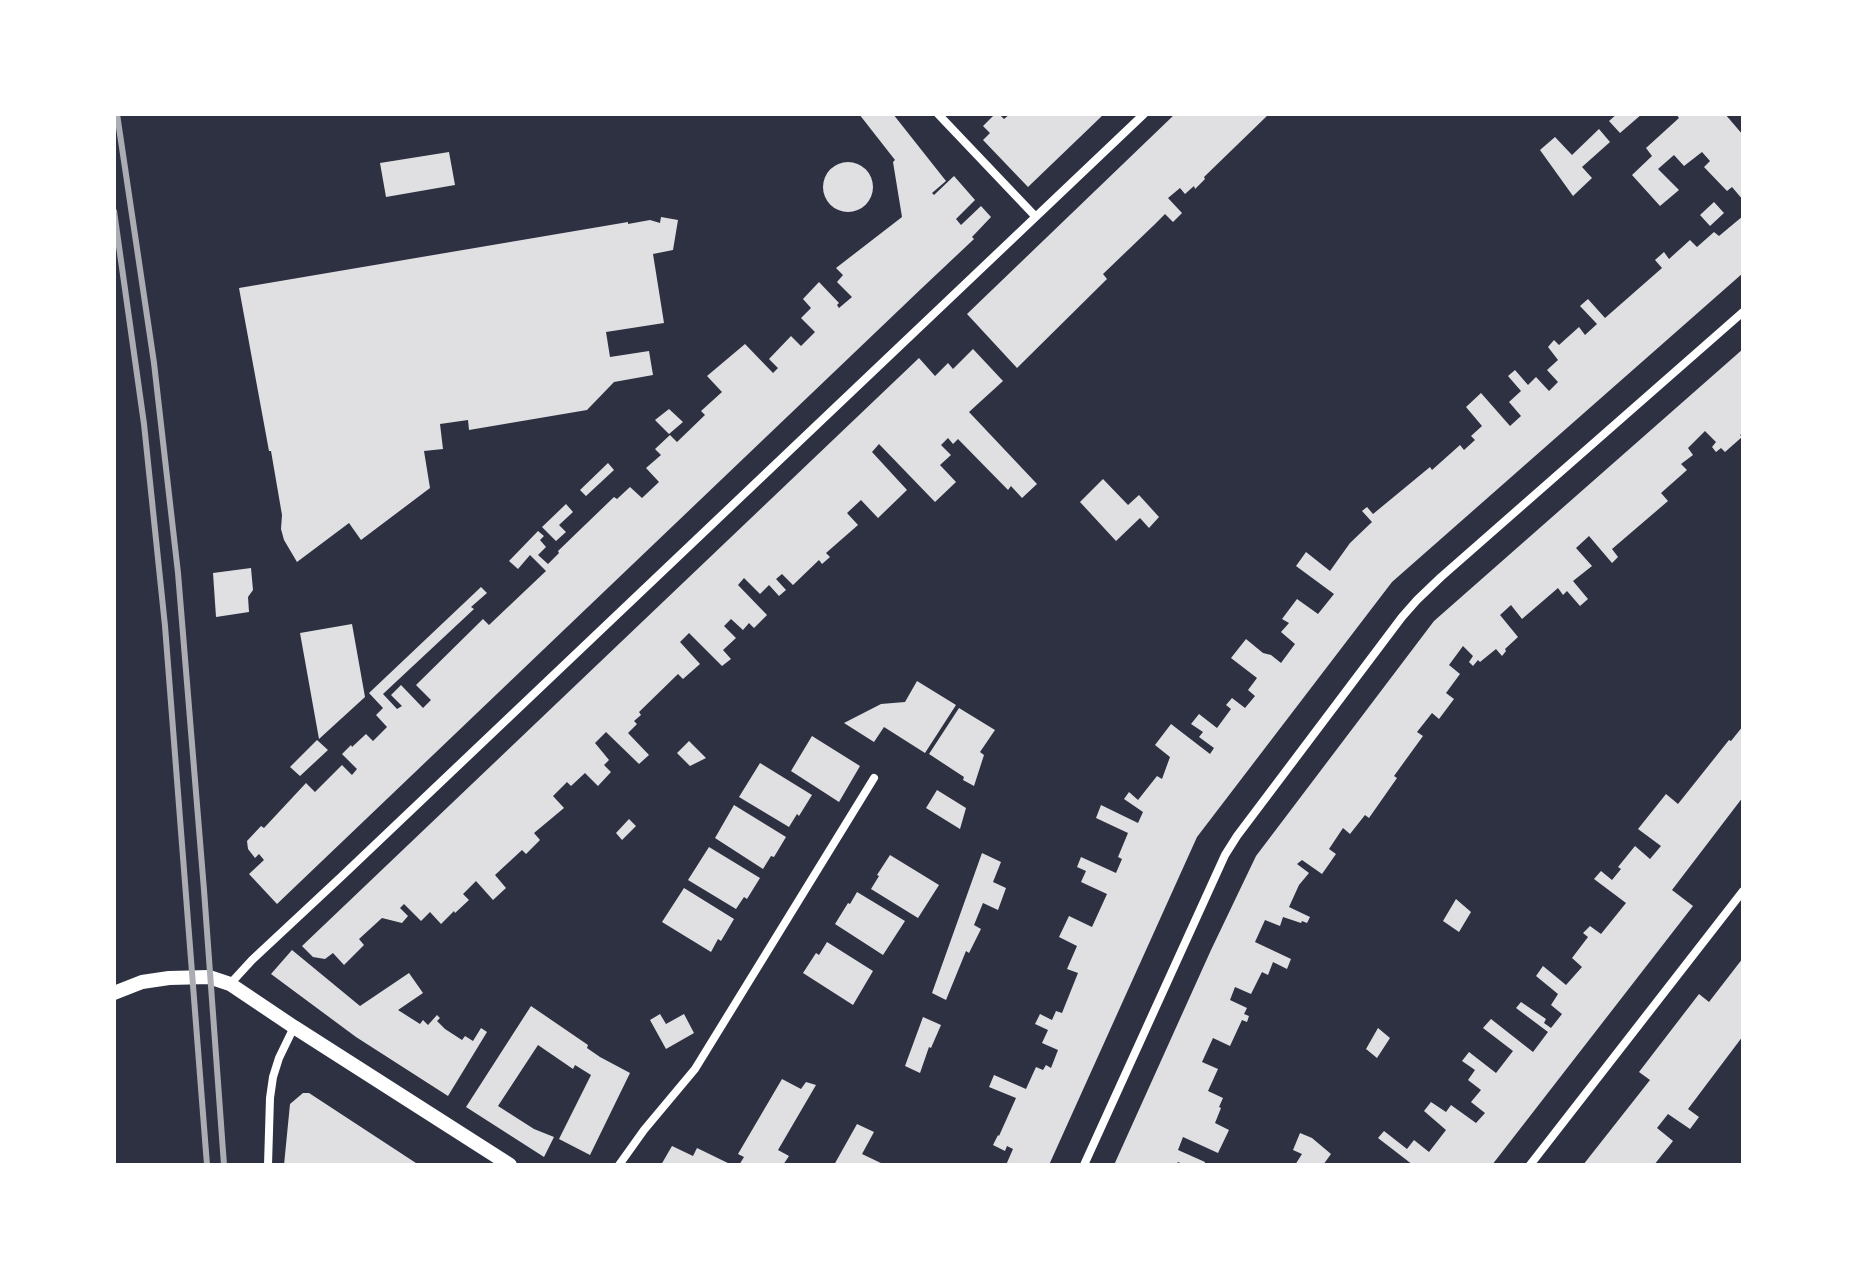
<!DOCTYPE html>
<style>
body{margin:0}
#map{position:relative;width:1857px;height:1279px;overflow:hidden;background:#2d3142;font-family:Mulish,sans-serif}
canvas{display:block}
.frame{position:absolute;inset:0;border:116px solid #fff;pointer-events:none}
</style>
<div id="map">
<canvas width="1857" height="1279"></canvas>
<div class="frame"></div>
</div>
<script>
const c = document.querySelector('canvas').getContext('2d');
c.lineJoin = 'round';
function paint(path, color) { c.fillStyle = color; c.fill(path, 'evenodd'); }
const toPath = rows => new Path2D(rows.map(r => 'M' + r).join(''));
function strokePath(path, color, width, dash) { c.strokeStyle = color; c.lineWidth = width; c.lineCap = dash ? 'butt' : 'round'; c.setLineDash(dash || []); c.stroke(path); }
const building = toPath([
 [859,114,893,114,946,181,932,193,934,195,954,176,975,200,956,219,961,225,981,206,991,217,972,237,974,239,922,288,277,904,249,874,264,860,259,854,255,858,248,849,247,841,261,826,264,828,306,783,315,792,342,765,352,775,357,769,342,754,351,745,352,747,366,734,373,741,387,727,376,715,383,708,369,693,481,587,487,593,471,607,474,609,383,694,397,709,402,706,391,695,401,685,423,708,431,700,416,685,483,619,489,625,546,571,530,555,518,569,509,561,538,531,544,536,540,540,546,547,538,555,548,564,559,553,558,551,614,497,617,499,630,487,642,498,659,482,646,468,661,455,655,449,670,435,677,442,705,415,701,411,722,392,707,376,745,344,773,373,778,368,769,359,791,336,801,346,815,332,801,318,811,308,803,299,819,282,839,303,837,305,839,308,852,297,837,282,843,275,836,268,902,217,893,162,895,160],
 [995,114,999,114,1004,119,1010,114,1104,114,1028,187,983,140,990,133,983,126],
 [1175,114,1269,114,1204,177,1205,179,1195,189,1194,186,1185,194,1180,188,1168,198,1182,213,1173,222,1165,214,1153,226,1103,274,1107,279,1017,368,967,314],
 [1617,114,1642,114,1620,133,1609,121],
 [1676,114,1725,114,1743,135,1743,200,1732,187,1727,191,1704,167,1710,161,1702,152,1684,166,1674,155,1658,169,1679,190,1660,206,1632,175,1652,156,1646,148,1679,118],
 [1599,129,1610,142,1582,167,1592,178,1573,196,1540,150,1555,137,1572,155],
 [449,152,455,185,386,197,380,163],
 '823 187a25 25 0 1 1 50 0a25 25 0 1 1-50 0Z',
 [1714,202,1724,213,1710,226,1700,215],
 [1743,216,1743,273,1392,582,1197,837,1049,1165,1006,1165,1013,1149,1007,1146,1005,1151,993,1145,998,1135,999,1136,1016,1098,989,1087,994,1075,1026,1089,1036,1067,1043,1070,1046,1065,1051,1068,1058,1050,1042,1043,1048,1030,1035,1024,1040,1014,1052,1020,1056,1011,1062,1013,1078,973,1067,969,1077,946,1059,937,1069,916,1092,927,1107,894,1081,882,1086,871,1077,867,1081,857,1116,873,1122,859,1118,857,1128,833,1096,818,1101,805,1138,823,1143,812,1124,799,1129,792,1138,800,1157,776,1162,779,1170,757,1155,745,1171,724,1210,754,1214,748,1199,737,1203,732,1191,724,1199,714,1217,728,1231,709,1226,705,1232,698,1245,708,1255,696,1248,690,1257,678,1231,658,1246,639,1263,653,1271,655,1281,663,1295,644,1281,632,1289,623,1282,619,1297,599,1318,614,1334,594,1296,566,1306,552,1330,571,1350,543,1372,522,1362,511,1367,507,1373,514,1430,467,1432,470,1460,445,1464,450,1475,440,1471,436,1482,426,1466,407,1481,393,1510,426,1521,416,1509,402,1521,391,1508,376,1515,370,1528,385,1536,377,1549,391,1558,382,1547,370,1558,360,1548,347,1554,340,1559,345,1579,327,1585,335,1597,324,1580,306,1588,299,1605,318,1662,268,1655,260,1664,252,1669,259,1690,240,1697,247,1714,232,1719,236],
 [661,217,678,220,673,250,653,254,664,323,606,332,610,357,649,351,653,375,614,382,587,410,469,430,468,420,440,424,443,449,424,451,430,488,361,540,349,523,297,562,284,540,281,529,282,515,271,451,269,451,239,288,628,222,628,224,650,220,660,223],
 [973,349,1003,381,969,412,1037,484,1022,498,1011,486,1008,490,958,439,953,444,948,438,941,445,951,455,940,465,956,482,935,502,879,444,872,452,907,490,878,518,861,500,847,513,858,525,826,553,830,557,822,564,819,560,793,585,782,574,776,579,786,590,779,596,769,585,760,594,744,578,738,585,767,615,754,628,749,623,743,630,731,619,724,626,736,638,723,650,731,659,722,666,689,633,680,642,700,664,683,679,678,674,639,712,641,715,634,721,637,724,628,733,649,755,639,764,606,732,595,743,609,760,604,765,611,772,598,786,585,773,571,786,567,782,553,796,564,808,534,833,540,840,526,854,522,850,495,875,506,888,493,900,476,881,463,894,469,900,455,913,454,911,441,924,430,912,421,921,404,904,400,908,408,916,402,923,382,918,359,939,364,945,344,965,333,953,325,959,313,957,302,946,919,358,935,376,948,363,953,369],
 [1743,349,1743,433,1740,435,1742,437,1725,452,1721,448,1716,452,1712,447,1716,442,1705,431,1688,448,1693,455,1681,464,1687,470,1661,493,1668,501,1612,549,1618,557,1612,563,1589,536,1576,548,1592,566,1573,581,1588,599,1580,606,1567,591,1563,595,1558,588,1522,619,1511,605,1500,615,1518,637,1505,649,1506,651,1502,656,1496,649,1480,662,1478,660,1473,666,1469,662,1473,656,1463,646,1449,665,1460,674,1446,693,1454,699,1439,719,1432,713,1417,732,1423,736,1394,776,1397,778,1369,818,1365,815,1350,834,1343,828,1329,849,1336,854,1322,874,1302,860,1297,864,1309,873,1299,885,1289,907,1310,917,1307,923,1302,921,1301,923,1283,917,1280,926,1265,920,1255,942,1291,959,1287,969,1273,962,1268,975,1262,972,1251,994,1235,987,1230,1000,1247,1008,1244,1014,1249,1016,1247,1022,1242,1020,1230,1046,1213,1038,1202,1062,1218,1069,1208,1091,1223,1098,1219,1107,1221,1108,1215,1123,1229,1130,1218,1153,1183,1137,1178,1150,1205,1162,1204,1165,1185,1165,1178,1162,1176,1165,1114,1165,1211,950,1256,856,1434,621],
 [669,409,683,422,669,434,655,420],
 [608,463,614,470,586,496,580,490],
 [1103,479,1128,505,1139,495,1159,517,1149,528,1140,518,1116,541,1080,502],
 [566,504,573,512,559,525,566,532,556,541,542,527],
 [251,568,253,590,248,597,249,612,216,617,213,573],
 [352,624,365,697,319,739,300,633],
 [917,681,956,705,925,753,884,727,874,742,844,723,881,704,905,702],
 [959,708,995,730,980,752,984,755,974,786,963,780,964,777,929,754],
 [1743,726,1743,797,1672,890,1693,906,1492,1165,1413,1165,1378,1138,1384,1131,1407,1149,1414,1140,1429,1152,1446,1130,1424,1111,1431,1102,1446,1112,1451,1105,1476,1123,1485,1113,1471,1102,1481,1090,1468,1080,1475,1070,1462,1061,1469,1052,1496,1073,1513,1051,1483,1028,1491,1019,1533,1052,1548,1032,1516,1008,1521,1002,1546,1019,1544,1023,1551,1028,1562,1014,1551,1005,1558,994,1536,976,1543,966,1566,985,1582,967,1572,958,1588,937,1583,933,1590,926,1601,934,1626,903,1594,879,1601,871,1612,880,1621,869,1618,867,1635,846,1650,859,1661,846,1638,829,1666,794,1678,804,1729,740,1731,741],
 [812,736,860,766,839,802,791,771],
 [317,740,328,750,300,776,290,767],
 [689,741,706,758,690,766,677,753],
 [760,763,812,795,799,816,797,814,789,827,739,797],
 [937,790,966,808,960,829,926,808],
 [734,805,786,837,774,857,771,856,763,869,715,838],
 [629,819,636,826,622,840,616,833],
 [709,847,760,878,747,899,744,897,736,909,688,880],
 [982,853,1001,862,993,882,1006,888,998,910,983,903,974,925,981,929,969,953,966,951,946,1000,932,993],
 [890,855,939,885,918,918,871,889,879,876,877,875],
 [684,888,734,919,721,941,718,939,711,952,662,922],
 [857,892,905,921,883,955,835,924,848,903,850,904],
 [1456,899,1471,912,1459,932,1443,921],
 [827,942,873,971,853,1005,803,973,816,953,819,955],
 [292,950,360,1006,409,973,423,993,398,1010,420,1024,423,1020,428,1025,437,1015,440,1018,437,1021,445,1029,462,1040,465,1036,473,1041,481,1028,487,1032,448,1096,356,1037,271,974],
 [1743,958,1743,1036,1688,1109,1699,1117,1690,1129,1668,1114,1657,1128,1673,1141,1654,1165,1583,1165,1650,1080,1639,1072,1699,994,1709,1002],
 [531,1006,588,1045,587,1048,600,1057,630,1073,590,1155,559,1139,591,1075,575,1065,573,1069,538,1045,498,1106,534,1129,554,1137,544,1157,466,1107],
 [660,1014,666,1024,684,1014,694,1033,666,1049,650,1020],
 [923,1017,941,1025,931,1048,929,1047,920,1073,905,1066],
 [1378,1028,1390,1038,1377,1058,1366,1049],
 [782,1079,801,1089,806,1082,816,1085,778,1150,789,1156,783,1165,739,1165,744,1157,738,1154],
 [303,1093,309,1093,419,1165,284,1165,290,1104],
 [857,1124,874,1132,862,1154,885,1165,834,1165],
 [1300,1133,1312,1138,1331,1154,1323,1165,1295,1165,1302,1154,1293,1150],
 [672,1146,693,1156,697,1148,732,1165,661,1165]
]);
const minor = toPath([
 [938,114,1035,216],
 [230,984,252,960,342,876,1144,114],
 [268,1165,270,1098,273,1077,279,1058,294,1027],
 [619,1165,644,1130,695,1069,874,778],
 [1084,1165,1225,855,1237,836,1402,617,1417,600,1441,577,1743,312],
 [1530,1165,1743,891]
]);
const tertiary = toPath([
 [114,993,142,982,169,978,209,977,230,984,294,1027,510,1165]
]);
const rail = toPath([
 [117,114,154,363,178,573,204,890,224,1165],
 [114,211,144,424,165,626,207,1165]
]);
paint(building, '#e0e0e3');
strokePath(minor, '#fff', 8);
strokePath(tertiary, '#fff', 14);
strokePath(rail, '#abadb3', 6);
</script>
